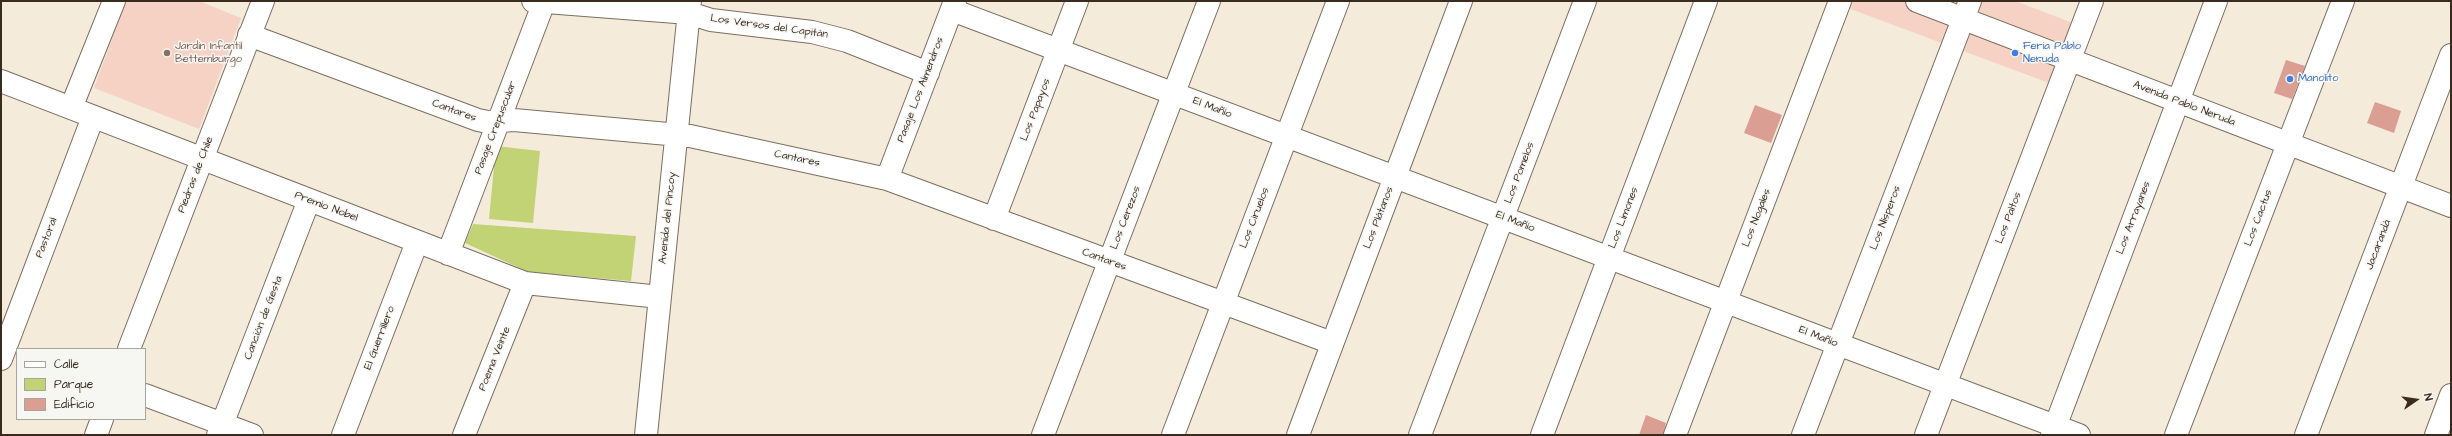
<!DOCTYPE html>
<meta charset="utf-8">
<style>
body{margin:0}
#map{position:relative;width:2452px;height:436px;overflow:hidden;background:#f4ebdb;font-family:"Architects Daughter",sans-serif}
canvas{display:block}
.frame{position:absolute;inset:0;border:2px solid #3b2a1e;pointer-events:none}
.legend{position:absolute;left:16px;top:348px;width:130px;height:72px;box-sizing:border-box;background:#f6f6f2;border:1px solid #aba49d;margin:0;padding:5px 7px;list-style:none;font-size:12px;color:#3b2a1e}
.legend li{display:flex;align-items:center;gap:8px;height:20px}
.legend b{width:20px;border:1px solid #aba49d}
.north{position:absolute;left:2396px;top:380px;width:40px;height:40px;-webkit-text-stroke:3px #f6f6f2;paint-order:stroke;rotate:77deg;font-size:11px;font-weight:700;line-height:16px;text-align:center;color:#3b2a1e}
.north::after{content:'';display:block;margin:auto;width:14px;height:18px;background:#3b2a1e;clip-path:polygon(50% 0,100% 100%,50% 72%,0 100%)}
</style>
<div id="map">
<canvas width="2452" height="436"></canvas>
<div class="frame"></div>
<ul class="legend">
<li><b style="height:5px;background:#fff"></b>Calle</li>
<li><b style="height:11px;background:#c2d376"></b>Parque</li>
<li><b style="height:11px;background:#db9e92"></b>Edificio</li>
</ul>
<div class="north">N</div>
</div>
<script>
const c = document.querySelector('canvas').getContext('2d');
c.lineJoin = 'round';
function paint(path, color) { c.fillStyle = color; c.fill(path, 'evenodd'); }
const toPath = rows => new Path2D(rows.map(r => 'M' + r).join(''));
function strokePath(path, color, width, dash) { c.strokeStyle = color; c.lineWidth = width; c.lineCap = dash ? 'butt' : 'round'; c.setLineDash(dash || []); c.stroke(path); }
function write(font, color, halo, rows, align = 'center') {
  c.font = font + ' "Architects Daughter",sans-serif'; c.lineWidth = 3; c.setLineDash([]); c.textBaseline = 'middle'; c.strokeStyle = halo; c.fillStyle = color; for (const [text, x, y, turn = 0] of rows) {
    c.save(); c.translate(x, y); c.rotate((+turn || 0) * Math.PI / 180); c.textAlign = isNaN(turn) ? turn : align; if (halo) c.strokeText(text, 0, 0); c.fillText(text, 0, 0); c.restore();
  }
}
const built = toPath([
 [126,1,199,1,241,18,199,129,94,88],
 [1829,1,2015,1,2073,23,2049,83]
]);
const green = toPath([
 [496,146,540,151,533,223,489,219],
 [473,224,636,236,631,281,528,272,465,243]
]);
const building = toPath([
 [2286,60,2305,66,2292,99,2274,93],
 [2375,102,2401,111,2394,133,2367,123],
 [1755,105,1782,115,1771,143,1744,133],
 [1646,415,1666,423,1663,435,1639,435]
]);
const minor = toPath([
 [533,1,689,13,711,20,812,32,847,41,928,73],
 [1917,1,2451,206],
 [952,10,2079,435],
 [249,35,478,120,488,122,514,120,690,136,887,179,1332,343],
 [1,81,525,283,660,297],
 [71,108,114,1],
 [887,179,955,1],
 [994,219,1077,1],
 [448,254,544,2],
 [129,349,263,1],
 [1,359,93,117],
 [145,395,252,435],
 [96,435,102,419],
 [218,435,309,200],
 [343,435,417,242],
 [464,435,525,283],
 [646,435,690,1],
 [1043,435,1209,1],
 [1173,435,1338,1],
 [1298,435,1461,1],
 [1420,435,1585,1],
 [1542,435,1706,1],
 [1675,435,1840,1],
 [1803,435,1970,1],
 [1926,435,2092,1],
 [2052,435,2216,1],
 [2176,435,2343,1],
 [2306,435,2451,55],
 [2436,435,2451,395]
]);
const markers = [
 [167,53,4,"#8d6e63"],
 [2015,53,4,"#3f7fe0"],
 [2290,79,4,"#3f7fe0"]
];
const streetNames = [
 ["Los Versos del Capitán",769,27,8],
 ["Pasaje Los Almendros",921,90,-69],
 ["Avenida Pablo Neruda",2184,104,21],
 ["El Mañío",1212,108,21],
 ["Los Papayos",1036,110,-69],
 ["Cantares",454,111,20],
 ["Pasaje Crepuscular",496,128,-69],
 ["Cantares",797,159,12],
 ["Los Pomelos",1520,173,-69],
 ["Piedras de Chile",196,175,-69],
 ["Premio Nobel",326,207,21],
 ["Avenida del Pincoy",668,218,-84],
 ["Los Cerezos",1126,218,-69],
 ["Los Ciruelos",1255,218,-69],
 ["Los Plátanos",1379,218,-69],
 ["Los Limones",1624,218,-69],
 ["Los Nogales",1757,218,-69],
 ["Los Nísperos",1886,218,-69],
 ["Los Paltos",2009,218,-69],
 ["Los Arrayanes",2134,218,-69],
 ["Los Cactus",2259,218,-69],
 ["El Mañío",1515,222,21],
 ["Pastoral",47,238,-69],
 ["Jacarandá",2379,245,-69],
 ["Cantares",1104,260,20],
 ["Canción de Gesta",264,318,-69],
 ["El Mañío",1818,337,21],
 ["El Guerrillero",380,338,-69],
 ["Poema Veinte",495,359,-68]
];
const educationNames = [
 ["Jardín Infantil",175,47],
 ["Bettemburgo",175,60]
];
const shopNames = [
 ["Feria Pablo",2023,47],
 ["Neruda",2023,60],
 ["Manolito",2298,79]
];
paint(built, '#f6d2c5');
paint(green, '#c2d376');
paint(building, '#db9e92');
strokePath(minor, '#7c6e60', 24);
strokePath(minor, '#fff', 22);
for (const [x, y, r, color] of markers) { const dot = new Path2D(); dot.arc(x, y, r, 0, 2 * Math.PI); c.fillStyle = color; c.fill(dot); strokePath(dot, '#f6f6f2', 1.5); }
write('11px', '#3b2a1e', '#f6f6f2', streetNames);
write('11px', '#785e54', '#f6f6f2', educationNames, 'left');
write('11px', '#366cbe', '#f6f6f2', shopNames, 'left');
</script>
